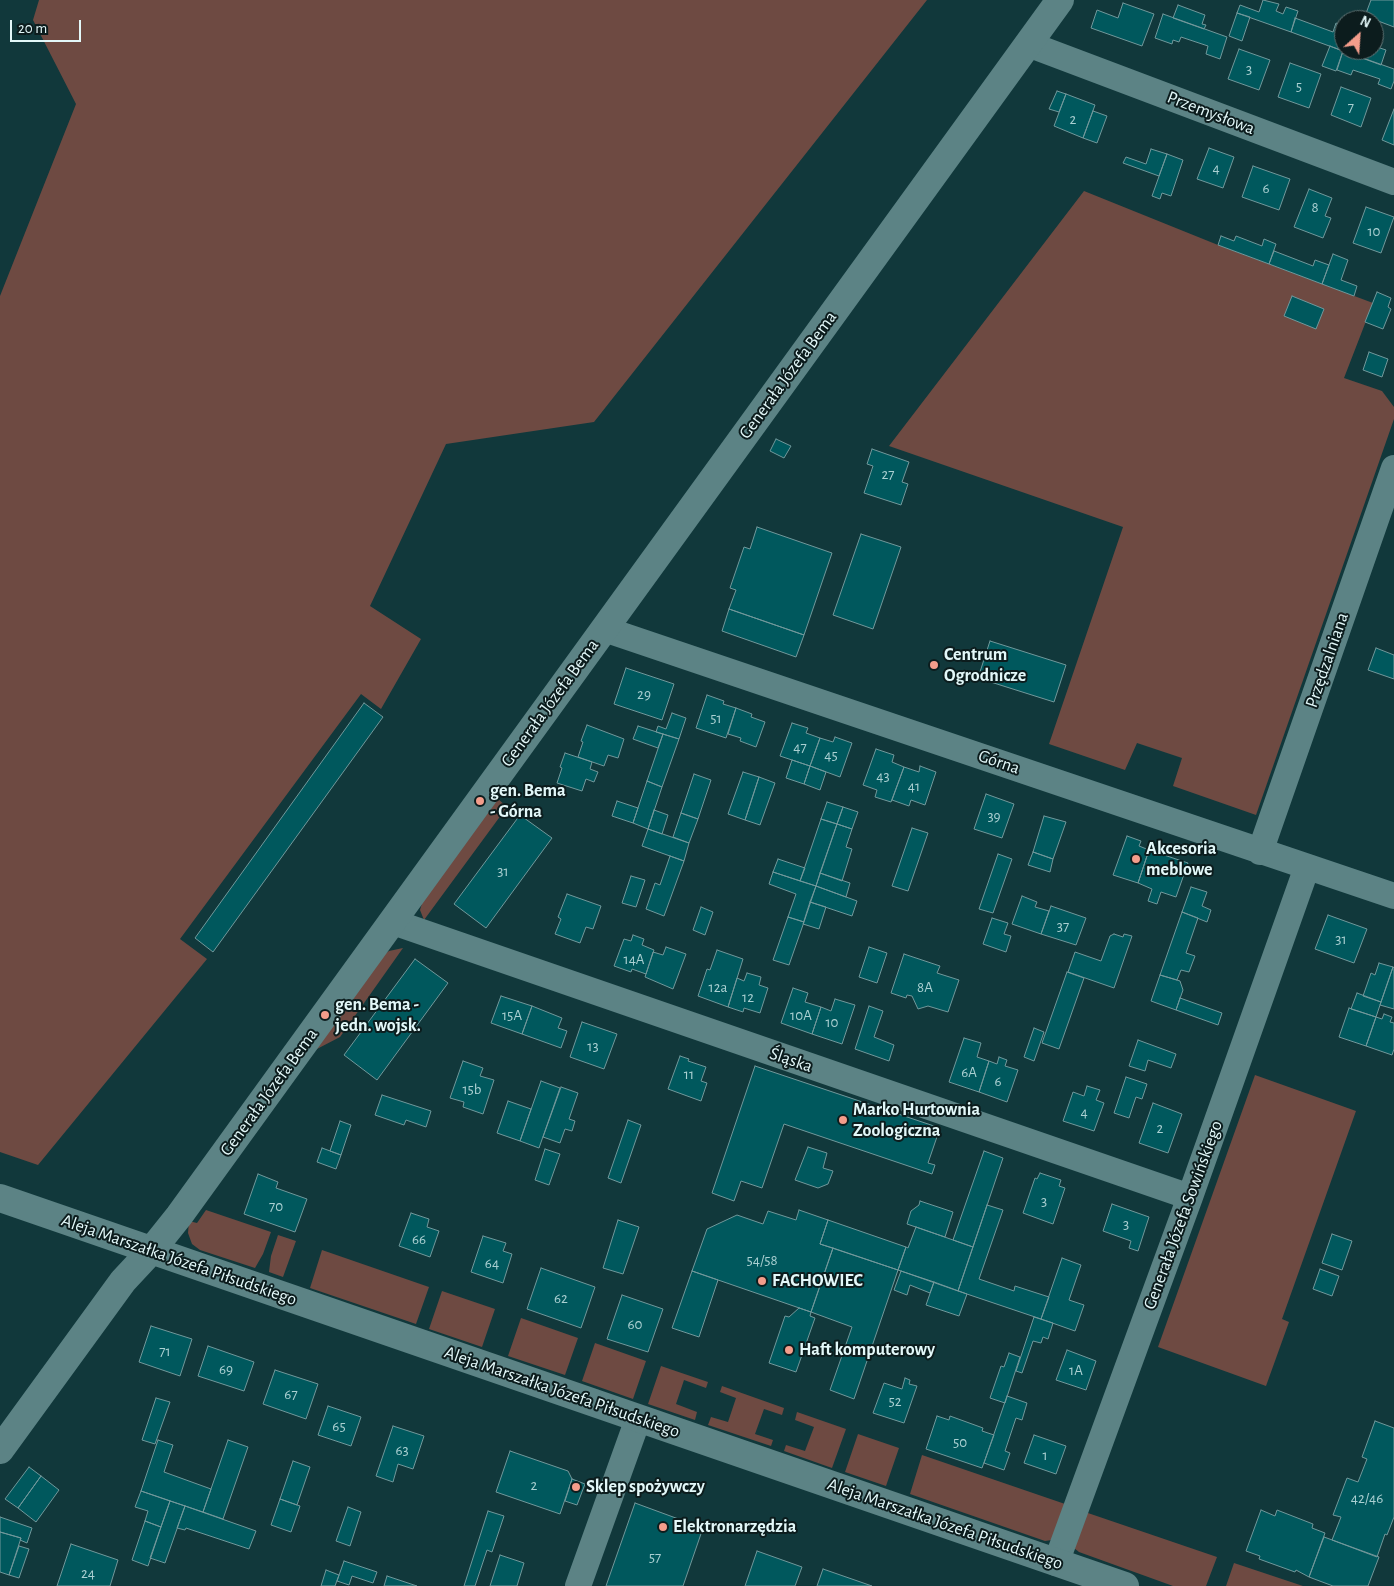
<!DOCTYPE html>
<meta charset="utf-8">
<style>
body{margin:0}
#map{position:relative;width:1394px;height:1586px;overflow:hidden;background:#11383b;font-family:"Alegreya Sans",sans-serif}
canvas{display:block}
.north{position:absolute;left:1334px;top:10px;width:50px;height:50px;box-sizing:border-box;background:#0c1c1d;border:1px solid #627475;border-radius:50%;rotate:26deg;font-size:14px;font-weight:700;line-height:20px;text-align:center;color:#e3f8f9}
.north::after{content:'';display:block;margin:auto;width:18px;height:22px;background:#f49d8b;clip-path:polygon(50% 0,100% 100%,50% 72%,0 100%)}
.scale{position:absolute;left:10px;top:20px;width:71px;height:22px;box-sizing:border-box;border:2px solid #e3f8f9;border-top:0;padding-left:6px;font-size:15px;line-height:18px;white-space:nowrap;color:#e3f8f9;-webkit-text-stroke:4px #0c1c1d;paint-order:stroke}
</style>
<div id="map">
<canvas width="1394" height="1586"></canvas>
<div class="north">N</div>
<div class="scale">20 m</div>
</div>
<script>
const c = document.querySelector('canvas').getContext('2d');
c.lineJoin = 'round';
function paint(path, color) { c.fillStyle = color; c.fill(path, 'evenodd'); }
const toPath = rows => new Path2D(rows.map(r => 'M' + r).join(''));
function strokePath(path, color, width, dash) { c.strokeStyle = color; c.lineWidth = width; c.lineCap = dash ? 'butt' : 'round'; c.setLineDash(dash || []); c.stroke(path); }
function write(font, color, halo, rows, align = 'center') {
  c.font = font + ' "Alegreya Sans",sans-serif'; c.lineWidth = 4; c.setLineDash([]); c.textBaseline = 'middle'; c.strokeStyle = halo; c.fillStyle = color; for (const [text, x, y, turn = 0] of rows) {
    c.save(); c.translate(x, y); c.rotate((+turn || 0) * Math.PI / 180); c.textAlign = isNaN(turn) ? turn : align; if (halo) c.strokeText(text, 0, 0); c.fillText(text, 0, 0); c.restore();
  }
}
const green = toPath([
 [39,0,927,0,594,422,446,444,370,606,421,639,381,709,361,694,180,939,207,959,38,1165,0,1152,0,296,76,104,33,20],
 [1084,191,1218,245,1373,303,1344,378,1382,391,1394,407,1394,419,1256,815,1173,786,1182,758,1137,743,1125,770,1049,744,1123,527,889,446],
 [497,798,507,807,424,920,420,910,423,900],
 [403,948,340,1037,315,1050,379,958,389,951],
 [1255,1075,1356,1111,1282,1319,1289,1322,1266,1386,1158,1347],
 [206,1210,271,1232,263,1254,255,1268,200,1250,192,1244,188,1233,189,1221,197,1223],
 [278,1235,296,1241,283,1277,269,1272,271,1256],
 [322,1250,429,1287,416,1324,310,1288],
 [442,1291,495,1309,482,1347,429,1329],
 [521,1318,578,1338,565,1375,508,1356],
 [595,1343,646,1361,633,1399,582,1381],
 [661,1366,708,1382,706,1388,684,1380,676,1404,697,1412,695,1420,648,1404],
 [722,1386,784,1408,782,1415,764,1409,755,1434,773,1440,771,1446,708,1425,711,1417,728,1422,736,1398,720,1392],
 [797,1412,846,1429,832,1468,784,1451,786,1445,805,1451,814,1427,795,1420],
 [858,1434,899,1448,886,1486,845,1472],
 [922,1455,1068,1505,1052,1540,1045,1541,910,1494],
 [1085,1512,1217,1557,1206,1586,1173,1586,1079,1552,1074,1548],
 [1234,1563,1303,1586,1226,1586]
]);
const building = toPath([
 [1263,0,1279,4,1276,11,1283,14,1286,7,1298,11,1291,32,1237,13,1240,5,1259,12,1263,0],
 [1371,0,1394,0,1394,27,1365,16,1371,0],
 [1123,3,1154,14,1142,46,1091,28,1097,10,1118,18,1123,3],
 [1178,5,1205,15,1202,24,1206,25,1204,29,1173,18,1178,5],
 [1237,13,1250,17,1242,41,1229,36,1237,13],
 [1163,14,1227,37,1220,59,1206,54,1208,46,1181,37,1179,42,1173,40,1172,44,1155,38,1163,14],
 [1295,18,1333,32,1336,23,1344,26,1343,51,1291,32,1295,18],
 [1330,46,1343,51,1336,71,1322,66,1330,46],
 [1374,46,1386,50,1381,65,1343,51,1344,50,1374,50,1374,46],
 [1239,49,1270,60,1259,90,1228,79,1239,49],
 [1343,51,1394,69,1394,81,1391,89,1378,84,1380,79,1353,70,1351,75,1337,70,1343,51],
 [1290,63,1321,74,1309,108,1278,97,1290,63],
 [1341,87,1371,98,1361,127,1331,115,1341,87],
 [1057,91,1066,94,1059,112,1049,109,1057,91],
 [1066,94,1095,105,1083,138,1054,126,1066,94],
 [1394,109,1394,145,1382,140,1394,109],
 [1093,111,1107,116,1097,143,1083,138,1093,111],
 [1209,148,1234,157,1223,188,1197,179,1209,148],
 [1151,149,1167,154,1159,176,1123,163,1126,157,1146,164,1151,149],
 [1167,154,1183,160,1171,196,1162,193,1160,199,1152,196,1167,154],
 [1253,166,1290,179,1279,210,1242,197,1253,166],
 [1309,189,1332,198,1325,216,1331,218,1323,238,1294,227,1309,189],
 [1366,207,1394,217,1381,253,1353,243,1366,207],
 [1221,236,1234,241,1236,236,1262,246,1264,239,1276,244,1269,264,1218,245,1221,236],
 [1274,251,1313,266,1315,260,1329,265,1322,284,1269,264,1274,251],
 [1333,254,1348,260,1341,280,1357,286,1354,296,1322,284,1333,254],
 [1377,292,1391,298,1388,307,1391,309,1383,329,1365,322,1377,292],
 [1292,296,1324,309,1316,329,1284,316,1292,296],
 [1369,352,1388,359,1382,377,1363,370,1369,352],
 [776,439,791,446,784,458,770,451,776,439],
 [872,449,909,462,902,482,908,484,901,505,864,493,873,466,867,464,872,449],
 [757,527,832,553,804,635,729,609,736,590,730,588,744,547,750,549,757,527],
 [861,534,901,547,873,629,833,615,861,534],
 [729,609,804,635,796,657,722,631,729,609],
 [990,641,1066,665,1054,702,978,678,990,641],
 [1376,648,1394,655,1394,679,1368,670,1376,648],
 [626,668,674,684,662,720,614,704,626,668],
 [707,695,724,701,723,704,736,708,726,738,696,728,707,695],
 [364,703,383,717,213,952,195,938,364,703],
 [736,708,752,714,751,717,765,722,756,747,740,741,741,738,728,734,736,708],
 [672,713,686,718,679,739,656,732,658,726,666,729,672,713],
 [792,723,808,728,806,733,820,738,810,766,780,756,792,723],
 [587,725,624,739,618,758,608,755,604,766,578,757,583,742,581,741,587,725],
 [638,726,663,734,658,748,633,739,638,726],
 [663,734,679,739,662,787,647,781,663,734],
 [835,737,852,743,840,777,810,766,820,738,833,742,835,737],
 [876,749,894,755,892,762,904,767,891,802,875,797,877,790,863,785,876,749],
 [565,753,592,762,590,769,598,772,594,782,586,779,582,791,557,783,562,768,560,767,565,753],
 [792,760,810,766,804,784,786,778,792,760],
 [810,766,826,772,820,790,804,784,810,766],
 [920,766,936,772,925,805,911,800,909,806,892,800,904,767,919,772,920,766],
 [743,772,759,777,745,820,728,814,743,772],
 [694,774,711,780,698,819,681,813,694,774],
 [759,777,775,783,760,825,745,820,759,777],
 [647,781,662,787,648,829,633,823,647,781],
 [986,794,1014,804,1002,838,974,829,986,794],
 [617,801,638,808,633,823,612,816,617,801],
 [827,802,843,807,837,824,821,819,827,802],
 [843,807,858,812,852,829,837,824,843,807],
 [654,810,668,815,662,834,648,829,654,810],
 [681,813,698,819,689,843,673,837,681,813],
 [520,815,552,838,486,928,454,904,520,815],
 [1044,816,1066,822,1053,859,1033,852,1044,816],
 [821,819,837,824,816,886,800,881,821,819],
 [837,824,852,829,846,847,852,849,842,881,820,873,837,824],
 [912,828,928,833,908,891,892,886,912,828],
 [648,829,689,843,684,861,642,846,648,829],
 [1127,836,1141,841,1139,846,1149,850,1138,883,1113,875,1127,836],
 [1149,850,1188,863,1176,897,1161,892,1157,904,1148,901,1152,889,1138,883,1149,850],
 [1033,852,1053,859,1050,872,1028,865,1033,852],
 [998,854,1012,859,993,913,979,909,998,854],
 [670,856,684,861,664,916,646,909,655,883,660,885,670,856],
 [778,859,805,868,800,881,773,872,778,859],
 [773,872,816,886,804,922,788,917,796,894,769,884,773,872],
 [820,873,850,883,846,897,816,886,820,873],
 [631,876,645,880,636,907,622,903,631,876],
 [816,886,857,901,852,916,810,902,816,886],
 [1191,887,1207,892,1202,906,1211,910,1207,922,1182,912,1191,887],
 [567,894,601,906,593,929,586,927,580,943,555,934,561,919,558,917,567,894],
 [1022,896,1037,902,1035,907,1049,911,1041,934,1012,924,1022,896],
 [810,902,826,907,819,929,803,924,810,902],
 [1051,906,1086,918,1076,945,1041,934,1051,906],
 [701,907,713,912,705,935,693,930,701,907],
 [1182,912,1198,918,1186,953,1195,956,1189,972,1181,970,1177,980,1160,975,1182,912],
 [1328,915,1367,929,1354,963,1315,949,1328,915],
 [788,917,804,922,789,965,773,960,788,917],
 [992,918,1008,923,1004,934,1011,936,1006,952,983,944,992,918],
 [1114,934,1123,937,1124,934,1132,936,1114,988,1068,972,1075,952,1101,961,1110,936,1114,934],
 [633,935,644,939,642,945,654,950,646,974,632,969,631,972,614,966,624,939,631,941,633,935],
 [666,947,686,954,673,989,645,977,653,952,663,955,666,947],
 [869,947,887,953,877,983,859,977,869,947],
 [717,950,743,959,728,1007,698,996,707,969,710,970,717,950],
 [904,954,940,966,937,973,959,980,948,1012,928,1006,918,1009,912,996,907,995,906,998,891,993,904,954],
 [415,959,448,983,377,1080,344,1055,415,959],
 [1379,963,1393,967,1381,1002,1363,996,1371,973,1375,975,1379,963],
 [1393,967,1394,968,1394,1009,1380,1005,1393,967],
 [1067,972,1084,978,1059,1049,1042,1043,1067,972],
 [747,973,761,977,759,985,768,988,760,1013,744,1008,743,1012,728,1007,737,978,744,981,747,973],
 [1160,975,1180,981,1183,990,1176,1010,1151,1001,1160,975],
 [793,988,808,993,805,1002,821,1007,812,1034,781,1023,793,988],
 [1357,993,1381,1002,1376,1017,1351,1009,1357,993],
 [501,996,532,1006,522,1034,491,1023,501,996],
 [1180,998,1222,1013,1218,1025,1176,1010,1180,998],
 [835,999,855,1005,842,1044,812,1034,821,1007,831,1011,835,999],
 [532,1006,562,1018,558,1028,567,1031,561,1048,522,1034,532,1006],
 [869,1006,883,1011,874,1037,894,1045,889,1061,855,1049,869,1006],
 [1349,1008,1376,1017,1366,1046,1339,1037,1349,1008],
 [1384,1014,1392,1017,1390,1022,1394,1023,1394,1049,1392,1055,1366,1046,1376,1017,1382,1019,1384,1014],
 [582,1022,617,1034,604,1069,570,1057,582,1022],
 [1034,1028,1044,1032,1034,1061,1024,1057,1034,1028],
 [964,1038,981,1043,977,1057,989,1061,979,1092,949,1082,964,1038],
 [1138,1040,1176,1054,1171,1068,1148,1060,1145,1071,1129,1066,1138,1040],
 [680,1056,689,1059,688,1061,706,1067,701,1081,707,1083,701,1101,668,1089,680,1056],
 [999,1057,1007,1060,1005,1066,1018,1070,1007,1102,979,1092,989,1061,997,1064,999,1057],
 [463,1061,483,1068,480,1076,494,1080,483,1114,463,1107,464,1102,450,1098,463,1061],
 [755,1066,940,1128,928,1163,935,1165,932,1174,784,1124,762,1188,741,1181,734,1201,712,1193,755,1066],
 [1126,1077,1147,1084,1142,1099,1136,1097,1129,1118,1114,1113,1126,1077],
 [541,1081,560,1088,539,1148,520,1141,541,1081],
 [1087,1086,1100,1090,1096,1100,1104,1103,1094,1131,1063,1121,1073,1092,1084,1096,1087,1086],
 [561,1087,578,1093,569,1119,575,1121,572,1131,565,1129,560,1143,543,1137,561,1087],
 [382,1095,431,1111,426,1127,406,1120,404,1125,375,1115,382,1095],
 [508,1101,531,1109,520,1141,497,1133,508,1101],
 [1153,1103,1182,1114,1168,1153,1139,1143,1153,1103],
 [628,1120,641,1125,621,1183,608,1178,628,1120],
 [340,1121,351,1125,341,1155,330,1151,340,1121],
 [808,1147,827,1153,823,1168,833,1171,828,1184,818,1188,795,1180,808,1147],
 [322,1148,341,1155,336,1169,317,1162,322,1148],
 [545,1149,560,1154,549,1185,535,1180,545,1149],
 [984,1151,1003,1158,973,1247,953,1240,984,1151],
 [1040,1173,1061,1180,1059,1186,1065,1188,1053,1224,1023,1213,1035,1178,1037,1179,1040,1173],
 [258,1174,278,1182,276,1188,307,1199,295,1232,244,1214,258,1174],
 [920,1201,953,1212,945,1237,907,1224,911,1211,919,1205,920,1201],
 [1112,1204,1149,1217,1138,1251,1129,1248,1131,1241,1103,1231,1112,1204],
 [987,1205,1003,1210,979,1279,1014,1291,1015,1286,1049,1297,1041,1319,958,1291,987,1205],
 [799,1210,828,1220,820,1244,833,1248,811,1312,692,1271,707,1229,737,1215,763,1224,768,1211,796,1220,799,1210],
 [411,1213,429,1219,427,1227,439,1231,430,1257,399,1246,411,1213],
 [618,1220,639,1227,623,1274,603,1268,618,1220],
 [828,1220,906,1247,898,1270,820,1244,828,1220],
 [916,1227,973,1247,958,1291,898,1270,906,1247,908,1248,916,1227],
 [1332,1234,1352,1241,1342,1270,1322,1263,1332,1234],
 [483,1236,506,1243,503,1251,512,1254,503,1283,471,1272,483,1236],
 [833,1248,898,1270,854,1399,830,1390,852,1327,811,1312,833,1248],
 [1062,1258,1081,1265,1069,1300,1084,1305,1075,1331,1041,1319,1062,1258],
 [541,1268,595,1287,581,1328,527,1309,541,1268],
 [1320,1269,1339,1276,1332,1296,1313,1289,1320,1269],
 [692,1271,718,1280,699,1337,672,1328,692,1271],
 [901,1271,934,1282,930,1293,910,1285,907,1295,894,1290,901,1271],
 [934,1282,967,1294,959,1316,926,1305,934,1282],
 [622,1295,663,1309,648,1352,607,1339,622,1295],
 [799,1308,811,1312,810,1316,815,1318,796,1372,769,1363,785,1316,789,1317,799,1308],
 [1034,1317,1053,1323,1048,1339,1043,1337,1041,1343,1033,1341,1022,1373,1016,1371,1034,1317],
 [151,1326,192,1339,180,1376,139,1362,151,1326],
 [208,1346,254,1362,244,1391,198,1376,208,1346],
 [1067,1350,1096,1361,1086,1390,1056,1380,1067,1350],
 [1009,1353,1020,1357,1005,1403,990,1398,1001,1366,1004,1367,1009,1353],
 [275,1370,318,1384,306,1419,263,1404,275,1370],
 [905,1378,910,1380,909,1384,917,1386,904,1423,873,1413,884,1383,902,1389,905,1378],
 [1007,1396,1027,1403,1022,1420,1016,1418,1005,1451,1010,1453,1004,1470,984,1463,1007,1396],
 [156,1398,170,1402,155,1444,142,1440,156,1398],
 [328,1406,361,1417,351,1446,318,1435,328,1406],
 [937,1416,949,1420,950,1416,983,1428,982,1431,994,1435,982,1468,926,1449,937,1416],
 [1375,1421,1394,1428,1394,1517,1387,1535,1385,1534,1377,1557,1332,1540,1341,1517,1333,1515,1347,1478,1358,1482,1367,1459,1362,1457,1375,1421],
 [393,1426,424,1436,413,1469,398,1464,393,1482,376,1476,393,1426],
 [1034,1435,1066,1446,1056,1474,1024,1463,1034,1435],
 [158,1440,173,1445,164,1472,211,1489,203,1512,141,1491,158,1440],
 [228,1440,248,1447,223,1519,203,1512,228,1440],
 [510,1451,568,1471,572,1479,560,1514,496,1492,510,1451],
 [293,1461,310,1467,297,1505,280,1499,293,1461],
 [29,1467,41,1476,18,1508,5,1499,29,1467],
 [41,1476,59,1490,36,1522,18,1508,41,1476],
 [572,1479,585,1484,577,1505,565,1501,572,1479],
 [141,1491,170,1501,161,1527,145,1521,148,1511,135,1507,141,1491],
 [280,1499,300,1506,291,1532,271,1525,280,1499],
 [170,1501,185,1506,165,1563,150,1558,170,1501],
 [635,1503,703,1528,683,1586,606,1586,635,1503],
 [185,1506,256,1531,249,1549,186,1528,185,1530,177,1528,185,1506],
 [348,1507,361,1512,350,1546,336,1541,348,1507],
 [1261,1510,1275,1516,1277,1510,1313,1524,1312,1528,1325,1533,1309,1577,1296,1570,1295,1572,1259,1559,1260,1556,1246,1551,1261,1510],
 [488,1511,504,1516,492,1552,487,1550,475,1586,464,1586,488,1511],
 [0,1517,32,1528,27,1543,20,1540,21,1538,0,1532,0,1517],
 [145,1521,161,1527,148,1566,132,1560,145,1521],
 [0,1532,21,1538,9,1575,0,1572,0,1532],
 [1324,1537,1379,1557,1368,1586,1333,1586,1309,1577,1324,1537],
 [71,1544,118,1560,110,1586,57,1586,71,1544],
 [19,1546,29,1549,19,1578,9,1575,19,1546],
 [757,1551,802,1567,795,1586,745,1586,757,1551],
 [500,1555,524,1563,517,1586,490,1586,500,1555],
 [344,1561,377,1572,373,1583,352,1576,349,1585,337,1581,344,1561],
 [823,1569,872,1586,817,1586,823,1569],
 [326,1570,339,1575,335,1586,321,1586,326,1570],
 [387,1576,417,1586,384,1586,387,1576]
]);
const minor = toPath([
 [1028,44,1394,182],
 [604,629,1394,896],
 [1260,852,1394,468],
 [393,922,1190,1197],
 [1056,1563,1190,1197,1307,867],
 [578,1586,638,1419]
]);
const tertiary = toPath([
 [0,1198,1125,1586],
 [0,1450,123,1281,151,1251,179,1216,289,1064,1060,0]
]);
const markers = [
 [934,665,5,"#f49d8b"],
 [480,801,5,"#f49d8b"],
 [1136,859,5,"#f49d8b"],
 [325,1015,5,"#f49d8b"],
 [843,1120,5,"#f49d8b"],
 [762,1281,5,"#f49d8b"],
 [789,1350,5,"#f49d8b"],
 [576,1487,5,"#f49d8b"],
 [663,1527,5,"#f49d8b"]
];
const numberNames = [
 ["3",1249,69],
 ["5",1299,86],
 ["7",1351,107],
 ["2",1073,119],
 ["4",1216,168],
 ["6",1266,188],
 ["8",1315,207],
 ["10",1374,231],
 ["27",888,474],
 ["29",644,694],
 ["51",716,718],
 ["47",800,747],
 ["45",831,755],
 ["43",883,776],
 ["41",914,786],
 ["39",994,816],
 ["31",503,871],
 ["37",1063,926],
 ["31",1341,939],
 ["14A",634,959],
 ["12a",718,987],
 ["8A",925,987],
 ["12",748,997],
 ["15A",512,1015],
 ["10A",801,1015],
 ["10",832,1022],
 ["13",593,1046],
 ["6A",969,1072],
 ["11",689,1074],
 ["6",998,1081],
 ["15b",472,1089],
 ["4",1084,1112],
 ["2",1160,1128],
 ["3",1044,1201],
 ["70",276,1206],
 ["3",1126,1224],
 ["66",419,1239],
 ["54/58",762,1260],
 ["64",492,1263],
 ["62",561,1298],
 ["60",635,1324],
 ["71",165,1351],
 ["69",226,1369],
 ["1A",1076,1370],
 ["67",291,1394],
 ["52",895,1401],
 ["65",339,1426],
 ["50",960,1442],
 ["63",402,1450],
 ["1",1045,1455],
 ["2",534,1485],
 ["42/46",1367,1498],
 ["57",655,1557],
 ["24",88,1573]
];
const streetNames = [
 ["Przemysłowa",1211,113,21],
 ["Generała Józefa Bema",788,375,-54],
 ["Przędzalniana",1327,660,-71],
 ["Generała Józefa Bema",550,703,-54],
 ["Górna",999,762,19],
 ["Śląska",791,1060,19],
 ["Generała Józefa Bema",269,1092,-54],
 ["Generała Józefa Sowińskiego",1183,1215,-70],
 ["Aleja Marszałka Józefa Piłsudskiego",179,1260,19],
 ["Aleja Marszałka Józefa Piłsudskiego",562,1392,19],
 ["Aleja Marszałka Józefa Piłsudskiego",945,1524,19]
];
const poiNames = [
 ["Centrum",944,655],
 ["Ogrodnicze",944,676],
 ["gen. Bema",490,791],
 ["- Górna",490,812],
 ["Akcesoria",1146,849],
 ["meblowe",1146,870],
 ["gen. Bema -",335,1005],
 ["jedn. wojsk.",335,1026],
 ["Marko Hurtownia",853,1110],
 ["Zoologiczna",853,1131],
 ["FACHOWIEC",772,1281],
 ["Haft komputerowy",799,1350],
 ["Sklep spożywczy",586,1487],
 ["Elektronarzędzia",673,1527]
];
paint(green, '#6e4a42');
paint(building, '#00585d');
strokePath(building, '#71989b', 1);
strokePath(minor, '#5c8385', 26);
strokePath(tertiary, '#5c8385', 28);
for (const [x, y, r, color] of markers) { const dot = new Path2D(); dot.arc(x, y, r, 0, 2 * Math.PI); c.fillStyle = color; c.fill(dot); strokePath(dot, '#0c1c1d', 2); }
write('15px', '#aad0d2', null, numberNames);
write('18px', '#e3f8f9', '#0c1c1d', streetNames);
write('bold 18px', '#e3f8f9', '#0c1c1d', poiNames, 'left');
</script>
